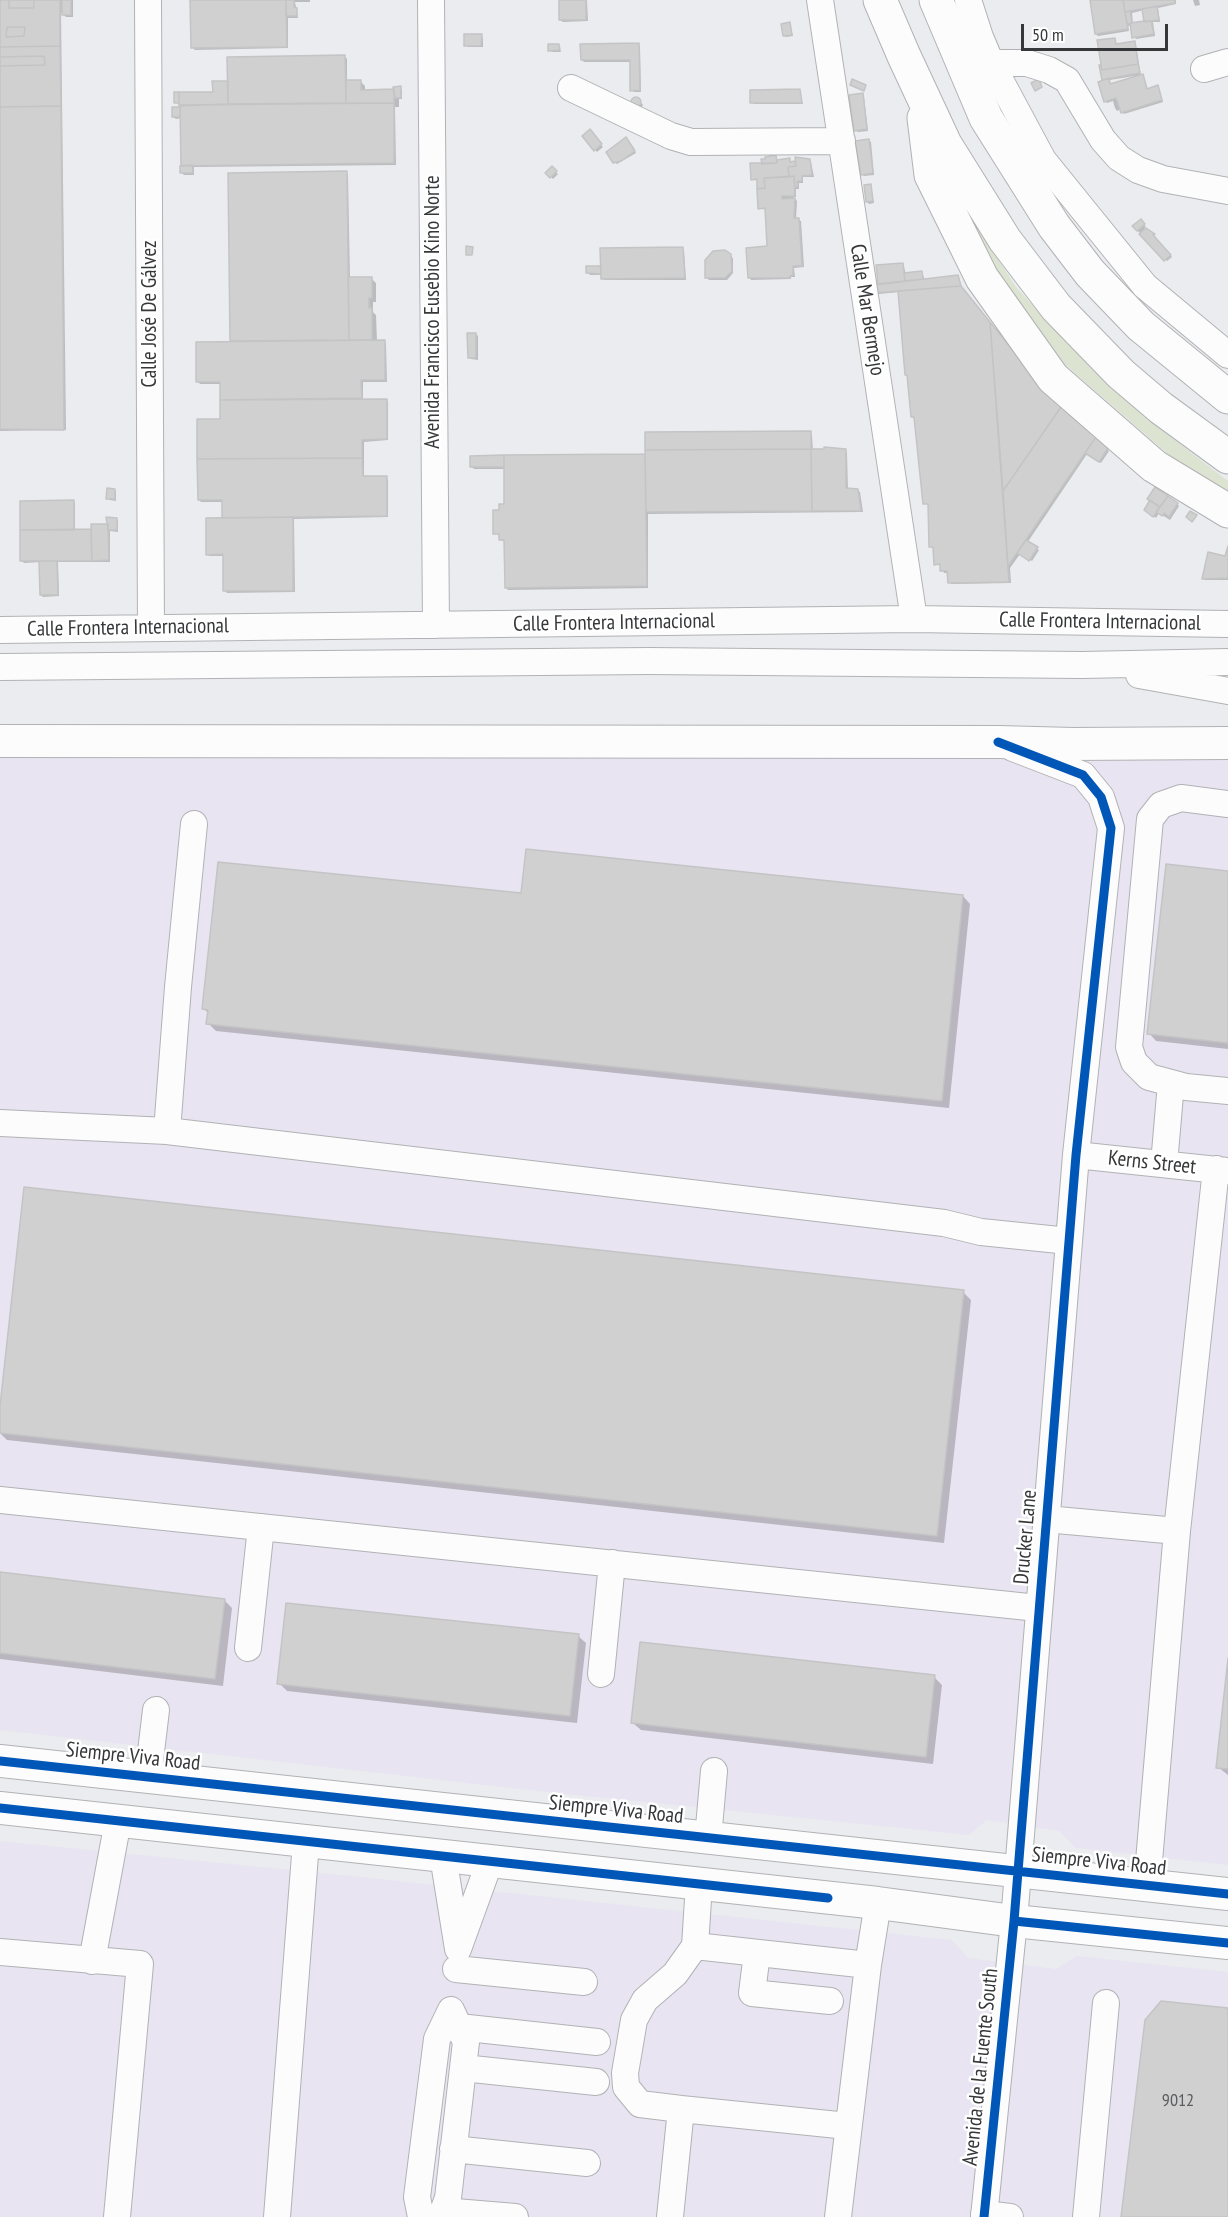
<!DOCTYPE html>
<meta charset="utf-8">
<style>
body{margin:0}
#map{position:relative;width:1228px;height:2217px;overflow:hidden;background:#eaecef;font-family:"PT Sans Narrow",sans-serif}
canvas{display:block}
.scale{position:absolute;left:1021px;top:24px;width:147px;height:27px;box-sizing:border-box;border:3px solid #363739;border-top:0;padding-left:8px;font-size:18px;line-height:21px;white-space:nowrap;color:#363739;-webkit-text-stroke:4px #fff;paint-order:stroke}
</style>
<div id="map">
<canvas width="1228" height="2217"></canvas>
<div class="scale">50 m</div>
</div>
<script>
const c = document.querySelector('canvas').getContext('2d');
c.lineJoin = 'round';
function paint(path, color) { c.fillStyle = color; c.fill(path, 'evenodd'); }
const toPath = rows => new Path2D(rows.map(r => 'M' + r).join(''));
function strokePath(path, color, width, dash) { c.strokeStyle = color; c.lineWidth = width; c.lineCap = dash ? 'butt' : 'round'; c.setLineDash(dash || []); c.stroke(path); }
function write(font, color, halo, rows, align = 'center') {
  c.font = font + ' "PT Sans Narrow",sans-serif'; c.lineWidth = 5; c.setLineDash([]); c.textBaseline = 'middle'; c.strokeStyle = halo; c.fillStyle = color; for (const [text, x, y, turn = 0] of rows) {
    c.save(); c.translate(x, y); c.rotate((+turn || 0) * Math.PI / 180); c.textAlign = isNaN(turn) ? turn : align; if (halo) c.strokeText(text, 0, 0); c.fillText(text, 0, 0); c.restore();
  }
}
const industrial = toPath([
 [0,730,1228,730,1228,1865,1076,1848,1059,1831,987,1820,969,1835,546,1792,0,1730],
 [0,1841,351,1876,952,1940,968,1958,1056,1969,1077,1956,1228,1972,1228,2217,0,2217]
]);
const green = toPath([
 [961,203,1016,287,1061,337,1108,384,1146,418,1228,481,1228,495,1175,460,1063,363,1025,325,1001,291]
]);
const shadow = toPath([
 [0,0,73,0,73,17,66,17,61,12,66,430,0,431],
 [192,0,310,0,310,2,295,2,298,18,288,18,288,48,195,50,193,48],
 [560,0,587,0,588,21,563,22,560,20],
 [1091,0,1176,0,1176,4,1158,8,1160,22,1153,22,1155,36,1136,39,1132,25,1128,26,1129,31,1098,36,1096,34],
 [1144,10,1146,22,1133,24,1132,13],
 [1193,0,1199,0,1200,5,1195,6],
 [790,24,793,36,786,37,784,35],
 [481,36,483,38,483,47,468,47,466,45],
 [1114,39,1117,45,1134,43,1136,45,1141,76,1144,78,1148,90,1157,87,1159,89,1163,102,1124,114,1121,109,1117,111,1115,108,1113,101,1107,103,1105,101,1099,42],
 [1134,76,1134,78,1111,85,1110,80],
 [638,44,640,46,641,92,634,92,632,90,632,62,584,62,582,60],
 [559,46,561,52,552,52,550,50],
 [345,57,347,59,347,81,360,81,365,86,365,91,394,91,400,88,402,90,402,99,399,99,399,107,395,107,396,165,194,167,194,175,184,175,182,173,182,118,176,119,173,117,173,108,182,109,182,104,175,102,215,93,229,82],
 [799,91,803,104,754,104,752,102],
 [862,95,864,97,868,131,858,132,856,130],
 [634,100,639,100,643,105,640,109,632,105],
 [590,131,603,147,597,152,584,136],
 [868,140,871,142,874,175,864,176,862,174],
 [628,141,636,153,617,164,614,162],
 [776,157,778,161,790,160,793,163,809,160,811,162,814,177,803,177,803,183,799,183,799,189,796,189,796,197,793,197,797,201,796,219,801,221,804,267,794,268,795,277,791,277,791,279,751,280,749,277,768,248,766,210,760,208,758,181,752,179,764,164],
 [552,168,558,174,553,179,547,173],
 [346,173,348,175,350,279,371,278,376,283,376,302,373,302,373,312,376,315,377,341,384,341,386,344,387,382,363,382,363,400,386,400,388,402,388,440,364,442,364,478,386,478,388,480,388,517,294,519,295,592,227,593,225,591,225,556,209,556,207,554,223,520,223,502,201,502,199,500,222,421,222,384,200,384,198,382,232,343,230,174],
 [870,185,874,203,869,204,867,202],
 [1141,221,1146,227,1144,228,1156,237,1154,238,1172,257,1167,261,1134,227],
 [682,248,684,251,686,280,604,280,602,275,590,275,588,273],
 [730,255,733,258,733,273,727,280,709,280,707,278],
 [903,264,906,274,922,273,925,280,957,276,963,289,1032,375,1087,431,1109,451,1101,463,1087,454,1027,543,1039,550,1032,561,1020,554,1010,568,1011,583,951,584,949,573,944,573,941,566,936,564,934,549,931,547,929,505,925,503,914,419,912,417,899,292,879,294,877,292,880,286,878,267],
 [476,334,478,336,478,360,471,359,469,357],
 [810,433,812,435,813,451,845,450,847,453,848,490,857,490,860,492,863,512,648,514,648,588,508,590,506,588,506,541,502,541,500,535,494,533,500,511,506,506,506,469,474,469,472,467,471,457,647,455],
 [114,490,116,492,116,501,110,500,108,498],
 [73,501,75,503,75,531,93,531,108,525,116,519,118,521,118,532,110,531,110,562,58,562,59,596,43,597,41,595,41,562,24,563,22,561],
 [1151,501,1177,504,1179,506,1170,520,1159,513,1156,518,1146,509],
 [1228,552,1228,580,1205,580,1203,578,1226,558],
 [1228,872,1228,1049,1156,1041,1149,1033],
 [522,895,963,896,970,904,949,1108,216,1031,208,1023,209,1014,204,1009],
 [963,1292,971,1300,944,1543,7,1440,0,1433,0,1419],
 [0,1573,224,1600,232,1608,223,1686,0,1659],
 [578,1636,586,1643,577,1723,287,1691,279,1683],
 [1228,1672,1228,1775,1218,1767],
 [934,1677,942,1685,933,1764,641,1730,633,1723]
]);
const building = toPath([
 [0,0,9,0,9,8,34,8,34,0,60,0,60,46,0,47,0,0],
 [7,27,25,27,24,36,6,37,7,27],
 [9,0,34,0,34,8,9,8,9,0],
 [62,0,71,0,71,15,62,15,62,0],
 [190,0,286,0,287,47,191,48,190,0],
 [286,0,294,0,294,7,297,8,297,16,286,16,286,0],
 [559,0,586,0,586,20,559,20,559,0],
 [1090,0,1123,0,1128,29,1095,34,1090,0],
 [1123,0,1175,0,1175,3,1125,12,1123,0],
 [1157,6,1159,20,1144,22,1142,9,1157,6],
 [1130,11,1132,23,1127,24,1125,12,1130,11],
 [1144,21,1151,21,1154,34,1132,38,1130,23,1144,21],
 [790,22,792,35,783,36,781,24,790,22],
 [7,27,25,27,24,36,6,37,7,27],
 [464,34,482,34,481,46,464,46,464,34],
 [1115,38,1116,44,1135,41,1138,64,1102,70,1097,40,1115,38],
 [639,43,640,90,630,91,630,60,581,60,580,44,639,43],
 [548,44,559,44,560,50,548,51,548,44],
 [60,46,61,106,0,107,0,66,45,65,44,56,0,57,0,47,60,46],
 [345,55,346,103,228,104,227,57,345,55],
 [44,56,45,65,0,66,0,57,44,56],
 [1138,64,1140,73,1102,80,1099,65,1101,65,1102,70,1138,64],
 [1143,74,1147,89,1158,85,1162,100,1121,113,1116,98,1104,102,1098,82,1109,78,1110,84,1143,74],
 [852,79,866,85,864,91,850,85,852,79],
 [1039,79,1042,87,1035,91,1031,83,1039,79],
 [346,80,361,80,361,90,394,89,394,103,346,103,346,80],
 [212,81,228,81,228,104,179,106,179,92,213,92,212,81],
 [401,86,401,98,395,98,393,87,401,86],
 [800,89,802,103,750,103,750,90,800,89],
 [174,92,179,92,179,103,174,103,174,92],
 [863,93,867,129,854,131,849,95,863,93],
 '631 102a5 5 0 1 1 10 0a5 5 0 1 1-10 0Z',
 [394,103,394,163,181,166,180,105,394,103],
 [61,106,64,430,0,429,0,107,61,106],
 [172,107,180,107,180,117,172,117,172,107],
 [590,129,602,144,594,151,582,136,590,129],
 [626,137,635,151,621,161,613,163,606,152,626,137],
 [869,139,873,173,861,175,855,141,869,139],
 [776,155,777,163,762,164,761,159,765,159,765,157,776,155],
 [795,157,810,159,812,175,802,176,802,181,797,181,798,187,795,187,794,176,789,177,788,167,796,166,795,157],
 [790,158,790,162,795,161,796,166,788,167,789,177,764,178,765,188,757,189,757,179,751,180,750,163,777,163,777,160,790,158],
 [192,165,193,173,180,173,180,166,192,165],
 [552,166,557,171,550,178,545,173,552,166],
 [347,171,349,340,230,341,228,173,347,171],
 [794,176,795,196,782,196,782,199,795,198,794,218,799,218,802,266,793,266,793,275,790,276,790,278,748,278,746,248,767,246,765,208,758,209,757,189,765,188,764,178,794,176],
 [871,184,873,201,866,202,864,185,871,184],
 [1141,219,1145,224,1137,231,1132,226,1141,219],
 [1146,228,1155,234,1153,235,1171,255,1164,261,1139,234,1146,228],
 [466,246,473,247,472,255,466,255,466,246],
 [683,247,685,278,601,279,600,248,683,247],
 [725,250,731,254,732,271,725,278,705,278,705,260,713,251,725,250],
 [903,263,905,281,878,284,876,265,903,263],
 [586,266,601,266,601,274,586,273,586,266],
 [922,271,923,279,905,281,904,273,922,271],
 [958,275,961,286,875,293,874,285,958,275],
 [348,277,372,277,372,298,369,298,369,308,372,308,372,340,349,340,348,277],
 [961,286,990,322,1009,582,948,583,947,571,940,571,940,564,934,565,933,547,929,547,928,504,923,504,914,417,911,417,907,375,905,375,898,291,961,286],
 [990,322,1030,371,1063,404,1003,491,990,322],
 [467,333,476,333,476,358,468,358,467,333],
 [385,340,385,380,361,380,362,398,220,400,220,382,196,382,196,342,385,340],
 [387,399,387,439,362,440,362,458,197,459,197,419,220,419,220,400,387,399],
 [1063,404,1096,437,1008,566,1003,491,1063,404],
 [811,431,811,449,645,450,645,432,811,431],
 [1096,437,1108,448,1099,462,1085,453,1096,437],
 [824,447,846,449,846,488,858,489,861,511,812,511,811,449,824,449,824,447],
 [811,449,812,511,646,512,645,450,811,449],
 [645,454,647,586,505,588,504,540,499,540,499,534,493,534,493,510,499,510,499,504,504,504,504,455,645,454],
 [504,455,504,467,470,467,470,456,504,455],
 [362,458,363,476,387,476,387,516,222,518,222,500,198,500,197,459,362,458],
 [1155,487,1168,496,1160,507,1147,499,1155,487],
 [107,488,115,489,115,499,106,499,107,488],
 [1168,496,1178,503,1169,517,1164,513,1162,516,1156,512,1168,496],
 [74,500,74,530,20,530,20,501,74,500],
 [1150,500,1160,507,1153,517,1144,510,1150,500],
 [1190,511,1197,515,1192,522,1186,517,1190,511],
 [106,517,117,518,117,530,108,530,106,517],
 [293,517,293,591,223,591,223,554,206,555,206,518,293,517],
 [91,524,108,524,109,560,92,561,91,524],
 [91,529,92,561,20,561,20,530,91,529],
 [1026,540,1038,547,1029,561,1017,553,1026,540],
 [1228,546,1228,578,1202,579,1208,552,1225,556,1228,546],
 [39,561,57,561,58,595,40,595,39,561],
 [526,849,963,895,942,1101,206,1024,208,1010,202,1009,218,862,521,893,526,849],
 [1166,864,1228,871,1228,1043,1147,1034,1166,864],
 [24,1187,964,1290,937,1536,0,1433,0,1406,24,1187],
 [0,1572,225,1599,215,1679,0,1653,0,1572],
 [286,1603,579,1634,570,1716,277,1684,286,1603],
 [640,1642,935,1675,926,1757,631,1723,640,1642],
 [1228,1658,1228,1769,1216,1768,1228,1658],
 [1161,2001,1228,2008,1228,2217,1121,2217,1145,2020,1161,2001]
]);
const minor = toPath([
 [148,0,151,628],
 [431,0,436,625],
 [820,0,914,619],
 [968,0,980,37,991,63,1043,160,1145,286,1228,355],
 [978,68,991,63,1027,63,1049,70,1067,80,1103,140,1119,158,1138,170,1163,179,1228,191],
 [1204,69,1228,62],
 [571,88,671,136,691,142,842,141],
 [0,630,914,619,1228,624],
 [0,667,649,661,1082,665,1228,662],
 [1139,675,1228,691],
 [1228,804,1181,798,1161,805,1150,819,1129,1047,1134,1062,1149,1077,1186,1087,1228,1091],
 [0,1123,167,1131,944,1223,981,1232,1069,1241],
 [167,1131,178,987,194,824],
 [1076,1155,1228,1171],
 [1164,1164,1171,1083],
 [0,1500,1038,1608],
 [1046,1519,1177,1531,1216,1169],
 [248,1648,261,1527],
 [601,1674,612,1563],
 [148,1777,156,1710],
 [708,1838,714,1771],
 [443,1856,458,1949,490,1861],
 [699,1884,695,1946,868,1965,878,1903],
 [1147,1885,1177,1531],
 [0,1952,140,1964,117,2217],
 [757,1953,752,1993,830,2001],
 [92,1961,118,1821],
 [456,1969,584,1982],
 [459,2027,597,2042],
 [463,2068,596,2082],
 [681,2109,640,2104,626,2087,625,2073,634,2020,645,2000,675,1974,695,1946],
 [453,2149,587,2163],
 [443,2211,515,2217],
 [984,2214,1010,2217],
 [277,2217,306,1842],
 [421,2217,417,2197,437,2039,451,2010,466,2042,448,2198,441,2217],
 [670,2217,681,2109,848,2126],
 [838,2217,868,1965],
 [984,2217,1014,1921,1076,1155,1111,828,1101,797,1083,775,1013,748],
 [1086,2217,1106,2003]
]);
const major = toPath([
 [0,741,998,742,1073,744,1228,743],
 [0,1761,1228,1894],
 [0,1808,878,1903,1014,1921,1228,1943]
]);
const highway = toPath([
 [880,0,904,56,945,144,1005,240,1056,307,1121,374,1161,408,1228,457],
 [936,0,986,118,1054,226,1090,273,1141,326,1228,397],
 [924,118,931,175,982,278,1053,378,1154,466,1228,511]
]);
const cycleway = toPath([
 [0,1761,1228,1894],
 [0,1808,828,1898],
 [1014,1921,1228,1943],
 [984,2217,1014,1921,1076,1155,1111,828,1101,797,1083,775,998,742]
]);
const numberNames = [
 ["9012",1178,2101]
];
const streetNames = [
 ["Calle Mar Bermejo",867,310,81],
 ["Avenida Francisco Eusebio Kino Norte",433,312,-90],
 ["Calle José De Gálvez",150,314,-90],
 ["Calle Frontera Internacional",1100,622,1],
 ["Calle Frontera Internacional",614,623,-1],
 ["Calle Frontera Internacional",128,628,-1],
 ["Kerns Street",1152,1163,6],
 ["Drucker Lane",1026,1537,-85],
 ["Siempre Viva Road",133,1757,6],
 ["Siempre Viva Road",616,1810,6],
 ["Siempre Viva Road",1099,1862,6],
 ["Avenida de la Fuente South",981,2067,-84]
];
paint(industrial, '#e8e4f1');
paint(green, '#dce3d1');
paint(shadow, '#0003');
paint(building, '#d0d0d1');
strokePath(building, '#c4c4c5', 1.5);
strokePath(minor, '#b1b2b4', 28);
strokePath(major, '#b1b2b4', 34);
strokePath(highway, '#b1b2b4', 35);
strokePath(minor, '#fcfcfd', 26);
strokePath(major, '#fcfcfd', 32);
strokePath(highway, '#fcfcfd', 33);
strokePath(cycleway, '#0057b8', 9);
write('18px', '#5c5d5f', null, numberNames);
write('21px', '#363739', '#fff', streetNames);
</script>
